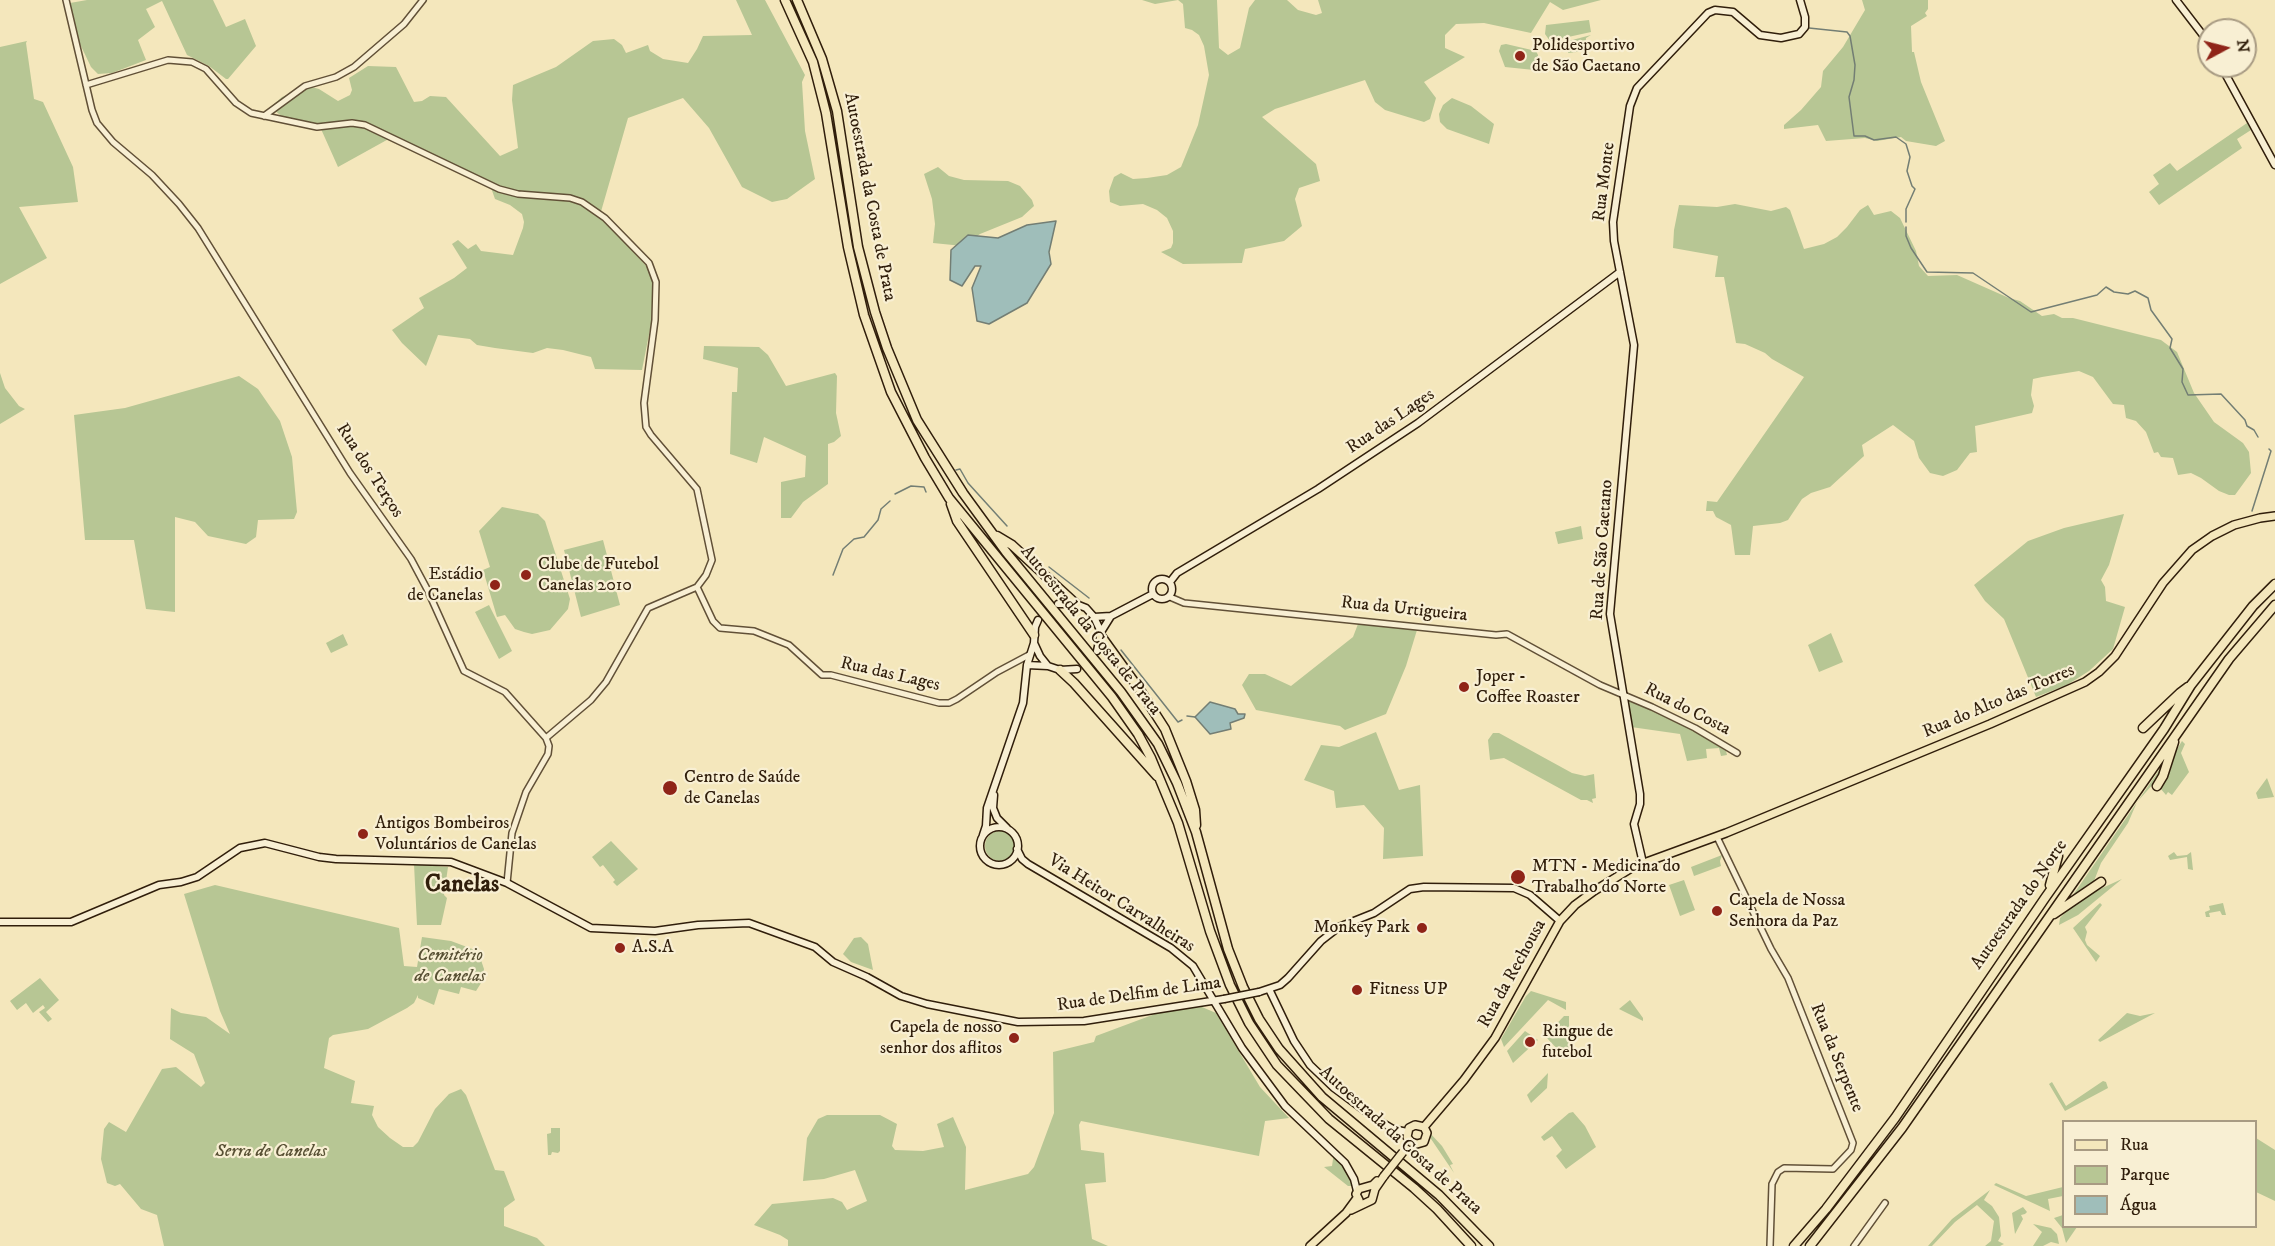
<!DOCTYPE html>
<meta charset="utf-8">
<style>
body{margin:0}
#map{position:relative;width:2275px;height:1246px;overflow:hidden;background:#f4e7bc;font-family:"IM FELL DW Pica",serif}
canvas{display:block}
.legend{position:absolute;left:2062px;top:1120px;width:195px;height:108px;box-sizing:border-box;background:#f8efd3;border:2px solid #a89b83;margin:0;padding:8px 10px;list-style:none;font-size:18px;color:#301e0b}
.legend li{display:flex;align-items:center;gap:12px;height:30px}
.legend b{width:30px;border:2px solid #a89b83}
.north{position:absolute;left:2197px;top:18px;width:60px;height:60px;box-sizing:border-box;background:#f8efd3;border:2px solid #a89b83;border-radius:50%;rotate:83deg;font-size:16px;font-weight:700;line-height:24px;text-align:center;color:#301e0b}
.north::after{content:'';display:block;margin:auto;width:21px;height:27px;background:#8f2418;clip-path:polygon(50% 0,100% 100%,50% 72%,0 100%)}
</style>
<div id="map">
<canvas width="2275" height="1246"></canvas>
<ul class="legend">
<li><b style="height:8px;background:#f4e7bc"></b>Rua</li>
<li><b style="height:16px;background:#b7c694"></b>Parque</li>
<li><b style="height:16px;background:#9fbeba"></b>Água</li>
</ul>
<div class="north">N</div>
</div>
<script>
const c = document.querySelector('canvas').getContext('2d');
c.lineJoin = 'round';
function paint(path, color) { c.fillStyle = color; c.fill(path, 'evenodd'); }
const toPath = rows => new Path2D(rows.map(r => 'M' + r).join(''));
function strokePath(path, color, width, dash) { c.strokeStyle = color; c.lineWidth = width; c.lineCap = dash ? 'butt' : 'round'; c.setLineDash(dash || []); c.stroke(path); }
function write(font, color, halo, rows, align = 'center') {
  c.font = font + ' "IM FELL DW Pica",serif'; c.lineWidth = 4.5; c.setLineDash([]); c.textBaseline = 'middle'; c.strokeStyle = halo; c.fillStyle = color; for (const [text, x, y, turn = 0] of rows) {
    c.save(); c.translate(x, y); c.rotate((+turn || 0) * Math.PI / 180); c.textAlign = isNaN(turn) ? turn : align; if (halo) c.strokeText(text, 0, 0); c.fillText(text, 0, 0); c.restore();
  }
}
const green = toPath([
 [87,0,213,0,226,27,245,19,256,46,228,79,226,79,209,66,187,55,162,1,146,9,155,27,138,40,146,60,112,73,98,74,91,67,80,44,70,12,70,3],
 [736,0,765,0,805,75,802,82,805,131,815,179,787,199,772,202,742,187,709,128,683,98,628,118,600,215,648,268,653,284,654,309,642,370,595,369,591,357,563,350,547,348,533,353,495,348,477,345,470,339,438,335,426,366,402,343,392,330,424,308,419,298,454,278,467,268,452,244,458,240,468,249,476,244,481,251,513,255,523,228,524,222,522,214,510,205,495,199,489,182,394,136,338,167,321,129,287,120,275,111,273,105,282,97,308,86,319,89,338,101,350,95,352,90,349,78,368,66,396,67,414,102,422,101,430,96,446,97,500,156,518,148,512,100,513,85,556,67,593,41,614,39,622,45,626,53,648,45,650,51,663,59,688,63,697,49,703,36,752,35],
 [1142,0,1217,0,1219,48,1228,55,1240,48,1249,8,1255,0,1287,0,1298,10,1316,15,1322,13,1318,0,1601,0,1563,10,1550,2,1531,33,1484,23,1456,24,1445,35,1445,48,1465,57,1424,82,1436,98,1430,119,1424,122,1385,110,1375,102,1365,80,1275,109,1262,117,1316,164,1320,181,1299,188,1295,199,1302,226,1284,241,1245,249,1242,263,1183,264,1161,252,1171,248,1173,243,1173,231,1167,218,1157,210,1143,204,1120,206,1110,202,1109,191,1114,177,1121,173,1133,179,1147,178,1167,175,1181,167,1198,125,1209,75,1204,46,1199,35,1192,30,1185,28,1183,4,1178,0,1155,4],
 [1862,0,1928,0,1928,9,1925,13,1927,16,1911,26,1912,52,1914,52,1921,82,1945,141,1936,146,1906,141,1901,137,1877,141,1865,138,1826,141,1818,125,1784,129,1784,125,1801,110,1821,87,1823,71,1843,47,1865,10],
 [1589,20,1591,32,1550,41,1545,34,1546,25],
 [1591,35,1586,38,1585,51,1568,53,1568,48,1562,49,1561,43],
 [27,41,26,43,34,99,43,102,73,167,78,202,19,207,47,258,0,284,0,47],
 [1506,44,1536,51,1538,55,1538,66,1534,70,1505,67,1499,51,1501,45],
 [1452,98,1471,106,1494,124,1489,144,1447,129,1440,122,1439,114,1443,105],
 [2247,123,2251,130,2237,139,2242,148,2159,205,2149,192,2159,184,2153,175,2170,163,2177,171],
 [938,167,949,176,964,180,1008,181,1020,186,1032,200,1034,206,1022,217,980,234,963,246,933,243,935,224,932,199,924,174],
 [1735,204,1771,211,1786,207,1790,210,1804,249,1824,244,1837,237,1847,227,1860,210,1868,205,1874,215,1891,211,1900,218,1916,251,1919,266,1928,276,1957,275,2009,298,2020,301,2042,316,2054,314,2062,318,2073,318,2161,340,2177,352,2194,393,2214,422,2243,443,2249,452,2251,473,2235,495,2229,495,2219,491,2201,478,2191,473,2178,475,2173,458,2161,457,2158,452,2154,453,2146,432,2136,421,2126,418,2124,405,2113,404,2093,377,2079,371,2042,377,2033,379,2031,395,2034,406,2032,413,1975,426,1977,452,1970,453,1957,470,1943,476,1930,473,1919,458,1914,441,1893,425,1862,445,1864,456,1830,487,1811,493,1802,499,1788,520,1780,523,1753,526,1750,555,1735,555,1731,525,1716,517,1713,511,1706,511,1707,501,1717,502,1804,377,1772,359,1765,353,1745,344,1736,343,1724,277,1715,277,1718,256,1673,248,1674,230,1679,205,1717,207],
 [704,346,759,347,768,355,786,386,835,373,837,376,836,413,841,436,834,442,828,444,828,484,803,502,791,518,781,518,781,482,805,477,806,456,764,437,757,463,730,454,732,392,737,392,738,368,703,359],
 [0,373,5,388,19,406,25,409,0,424],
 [239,376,258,389,280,421,292,457,297,512,294,519,258,520,256,537,246,544,208,536,195,522,175,517,175,612,146,609,134,540,85,540,74,415,125,408],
 [502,507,538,514,545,521,570,599,568,609,550,630,532,634,524,632,515,629,505,615,497,617,483,570,490,567,479,531],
 [2124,514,2109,565,2101,580,2105,587,2106,601,2125,607,2113,649,2089,671,2067,685,2036,697,2004,619,1985,601,1974,585,2028,541,2064,528],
 [1581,526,1583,539,1558,544,1555,532],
 [603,540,620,605,581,617,564,550],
 [489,605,512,651,499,659,475,612],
 [1358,624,1417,630,1406,666,1386,714,1345,730,1340,726,1256,710,1242,685,1249,674,1265,674,1291,686,1353,637],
 [1831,633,1843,662,1819,672,1808,645],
 [343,634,348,645,331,653,326,643],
 [1627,699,1695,731,1726,751,1727,755,1721,756,1719,748,1706,749,1707,758,1687,761,1680,734,1631,727],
 [1376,732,1399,790,1420,785,1423,856,1383,859,1384,828,1364,805,1336,808,1334,791,1304,780,1321,745,1339,747],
 [1493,733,1499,733,1572,773,1585,776,1594,774,1596,798,1592,799,1593,803,1587,800,1581,800,1504,758,1490,760,1488,740],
 [2182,741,2185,744,2181,753,2189,772,2172,795,2168,792,2166,795,2160,788,2167,776,2174,754],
 [2162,766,2155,782,2137,802,2128,823,2101,863,2094,881,2073,895],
 [2267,778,2274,797,2258,799,2256,793],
 '985 846a15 15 0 1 1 30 0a15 15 0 1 1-30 0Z',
 [611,841,638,869,617,886,613,882,615,880,603,865,600,867,592,857],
 [2174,852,2177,856,2187,855,2191,852,2193,870,2188,869,2187,857,2170,860,2168,856],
 [1722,855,1720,861,1721,866,1694,876,1691,867],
 [414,864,448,867,444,895,447,898,441,925,417,925],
 [2122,879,2078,915,2059,925,2060,918,2073,904,2089,894],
 [1684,880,1695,910,1680,916,1669,885],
 [215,885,399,928,404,966,417,967,422,937,451,941,475,950,480,957,484,969,483,980,476,991,461,987,459,994,439,989,434,1005,418,998,418,995,414,1003,407,1008,368,1029,333,1035,329,1038,324,1068,355,1081,351,1103,374,1106,372,1115,378,1127,390,1138,403,1147,413,1147,418,1142,435,1109,449,1094,461,1089,466,1095,495,1170,504,1171,515,1200,504,1208,504,1226,537,1238,545,1246,164,1246,157,1215,141,1209,120,1184,115,1186,107,1183,101,1159,104,1129,109,1122,126,1132,162,1069,176,1067,201,1087,205,1083,194,1054,170,1039,171,1008,181,1013,206,1017,230,1034,220,1011,184,894],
 [2100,903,2102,905,2085,927,2087,932,2085,940,2087,945,2100,956,2096,962,2073,928],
 [2223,903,2226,915,2222,915,2220,911,2209,913,2210,917,2206,917,2205,912,2210,910,2209,906],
 [861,937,868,944,873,970,851,962,843,954,854,938],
 [40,978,59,1000,46,1012,52,1019,48,1022,39,1012,45,1008,43,1005,33,1013,26,1003,17,1010,10,1001],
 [1531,991,1566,1002,1566,1010,1548,1000,1504,1047,1501,1039,1526,996],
 [1630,1000,1643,1018,1643,1021,1619,1009],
 [1202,1007,1216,1013,1260,1087,1289,1118,1265,1121,1259,1156,1081,1121,1079,1125,1081,1150,1104,1153,1106,1182,1085,1184,1092,1239,1108,1246,788,1246,788,1240,780,1235,754,1225,772,1204,833,1198,842,1202,847,1210,867,1201,855,1170,824,1179,803,1181,807,1138,818,1119,827,1115,880,1115,897,1124,892,1146,895,1150,923,1151,944,1147,937,1124,953,1117,966,1147,965,1190,1028,1174,1034,1167,1054,1113,1053,1052,1094,1042,1096,1036,1163,1011],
 [2127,1013,2140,1016,2155,1013,2100,1042,2098,1040],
 [1564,1016,1569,1016,1569,1050,1561,1053,1545,1036],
 [1525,1031,1538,1040,1513,1063,1507,1051],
 [1548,1073,1547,1088,1531,1103,1527,1095],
 [2103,1081,2106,1082,2108,1088,2065,1111,2049,1084,2052,1082,2066,1106],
 [1573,1112,1585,1126,1596,1147,1566,1169,1556,1156,1562,1150,1552,1136,1544,1141,1541,1137,1569,1113],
 [551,1128,560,1128,560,1151,558,1153,552,1152,551,1155,548,1155,547,1134,551,1133],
 [1429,1132,1442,1146,1453,1164,1450,1165,1454,1173,1429,1136],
 [2256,1138,2275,1150,2275,1201,2256,1192],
 [1334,1152,1349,1172,1352,1186,1348,1186,1324,1167,1332,1166],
 [1996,1183,2026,1196,2063,1187,2063,1196,2048,1199,2050,1211,1994,1185],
 [1990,1190,1984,1200,1992,1206,1999,1217,2001,1236,1998,1241,2004,1244,2000,1246,1985,1246,1991,1241,1994,1221,1977,1205,1955,1222,1932,1246,1928,1246,1952,1219],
 [2023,1207,2027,1212,2025,1214,2021,1215,2023,1219,2015,1234,2012,1213],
 [2063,1215,2064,1226,2077,1227,2066,1243,2062,1228,2054,1218],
 [2033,1224,2051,1228,2057,1234,2059,1244,2051,1242,2043,1246,2033,1246,2042,1232]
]);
const water = toPath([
 [1056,221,1049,252,1051,264,1027,303,989,324,977,321,972,288,981,266,975,266,962,286,950,280,951,250,968,235,998,238,1027,225,1056,221],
 [1210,702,1235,709,1238,714,1245,714,1244,718,1230,723,1231,729,1210,734,1195,717,1210,702]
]);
const stream = toPath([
 [1809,28,1847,32,1850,36,1855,65,1854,80,1849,97,1854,136,1865,136,1874,140,1896,137,1906,144,1910,157,1907,171,1912,186,1915,189,1906,209,1906,222],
 [1906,227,1906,236,1911,248,1927,272,1973,273,2031,312,2097,295,2106,287,2114,292,2128,294,2135,291,2148,298,2151,310,2172,339,2170,348,2183,369,2182,382,2188,395,2221,394,2245,420,2247,426,2254,430,2258,437],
 [956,470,960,469,968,483,1007,526],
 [895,494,911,486,924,487,926,492],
 [2252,511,2271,451,2269,449],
 [1049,567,1089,598],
 [833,575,843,549,854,539,864,537,878,520,881,509,890,501],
 [1121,650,1178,722,1182,720],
 [1187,716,1195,717]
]);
const secondaryTunnel = toPath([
 [1077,669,1090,662,1097,651]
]);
const tertiary = toPath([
 [66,0,92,110,97,123,113,142,152,175,179,204,198,228,350,473,411,559,427,589,464,671,505,692,546,738,549,746,548,754,526,792,512,833,507,883],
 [86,85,168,60,192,62,206,69,236,103,251,113,317,127,352,123,365,125,499,189,518,194,570,198,582,202,605,218,649,263,656,282,655,320,644,403,646,427,651,435,697,489,712,560,706,575,697,587,648,608,606,682,591,700,546,738],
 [264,116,305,86,336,77,354,67,404,24,423,0],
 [697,587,713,621,720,628,754,631,789,645,822,675,831,675,939,703,949,703,957,699,997,672,1029,655],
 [1170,597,1184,603,1496,635,1507,634,1600,685,1652,707,1695,728,1737,753],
 [1717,837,1771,949,1788,978,1853,1143,1851,1150,1833,1169,1784,1168,1778,1172,1772,1184,1770,1246],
 [1854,1246,1885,1203]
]);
const secondary = toPath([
 [2176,0,2209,43],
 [2221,66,2275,165],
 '1152 589a10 10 0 1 1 20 0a10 10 0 1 1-20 0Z',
 [1170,582,1177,573,1318,489,1418,423,1620,272],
 [1058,604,1076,604,1086,608,1094,617,1101,632,1097,651],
 [1094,617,1111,616,1153,594],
 [1038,620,1035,627,1034,643,1040,656,1048,666,1060,670,1077,669],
 [1101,632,1111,616],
 [1027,665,1048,666],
 [994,795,993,808,997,818,1007,828],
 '980 846a19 19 0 1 1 38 0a19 19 0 1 1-38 0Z',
 [983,835,986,826,987,808,1023,703,1027,665,1034,643],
 [1017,849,1022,859,1028,864,1171,948,1193,966,1242,1048,1285,1106,1345,1163,1354,1179,1357,1191],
 [1643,863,1634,824,1640,804,1640,794,1610,614,1634,345,1614,241,1613,222,1630,106,1637,88,1708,13,1715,10,1733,12,1760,35,1781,38,1799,34,1805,27,1805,17,1800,0],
 [0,922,71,922,159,885,181,882,197,877,240,848,265,843,319,857,336,859,451,862,507,883,591,928,655,931,698,925,749,923,815,947,833,962,867,977,901,996,927,1004,1018,1022,1084,1021,1224,999],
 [1269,989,1294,1041,1310,1065,1334,1088,1373,1117,1393,1129,1407,1132],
 [1259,992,1280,985,1288,978,1321,941,1339,927,1374,913,1410,889,1424,887,1514,888,1530,895,1560,921]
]);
const primary = toPath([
 [1424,1127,1464,1080,1495,1038,1560,921,1575,905,1594,891,1633,867,1726,833,1990,724,2085,682,2099,672,2115,656,2163,583,2192,550,2212,536,2234,525,2260,518,2275,516],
 [1411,1142,1407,1137,1409,1128,1415,1125,1424,1127],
 [1411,1142,1417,1144,1424,1142,1427,1133,1424,1127],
 [1359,1200,1356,1194,1359,1189,1373,1185,1377,1181],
 [1351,1210,1372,1200,1375,1189,1384,1176],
 [1310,1246,1346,1213,1357,1198]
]);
const motorway = toPath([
 [785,0,813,62,826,113,848,247,864,315,891,392,925,458,949,498,1112,697,1138,734,1151,758,1178,823,1210,931,1230,985,1249,1023,1277,1065,1329,1119,1414,1188,1437,1209,1471,1246],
 [797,0,822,59,837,111,858,247,875,312,887,348,917,420,963,493,1006,552,1121,692,1158,744,1177,783,1196,832,1228,949,1243,987,1259,1019,1279,1049,1322,1097,1439,1195,1489,1246],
 [951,504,957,521,1034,635],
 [997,536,1012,545,1076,604],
 [1101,636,1140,690,1165,729,1186,781,1195,810,1196,825],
 [1060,670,1074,683,1157,776],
 [2143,728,2180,693,2188,687],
 [2157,786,2163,776,2174,742],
 [2050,885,2058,856],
 [2054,914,2101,882],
 [1794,1246,1826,1209,1895,1118,2045,898,2164,729,2191,685,2253,606,2275,584],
 [1810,1246,1902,1128,2229,659,2275,605]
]);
const secondaryBridge = toPath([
 [1224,999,1259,992]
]);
const primaryBridge = toPath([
 [1384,1176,1403,1152]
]);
const markers = [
 [1520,56,6,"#8f2418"],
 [526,575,6,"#8f2418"],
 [495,585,6,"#8f2418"],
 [1464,687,6,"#8f2418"],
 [670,788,8,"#8f2418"],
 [363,834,6,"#8f2418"],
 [1518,877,8,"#8f2418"],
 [1717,911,6,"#8f2418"],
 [1422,928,6,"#8f2418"],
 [620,948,6,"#8f2418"],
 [1357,990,6,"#8f2418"],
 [1014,1038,6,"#8f2418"],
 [1530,1042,6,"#8f2418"]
];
const poiNames = [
 ["Polidesportivo",1532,46],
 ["de São Caetano",1532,67],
 ["Clube de Futebol",538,565],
 ["Canelas 2010",538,586],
 ["Estádio",483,575,"right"],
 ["de Canelas",483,596,"right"],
 ["Joper -",1476,677],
 ["Coffee Roaster",1476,698],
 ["Centro de Saúde",684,778],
 ["de Canelas",684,799],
 ["Antigos Bombeiros",375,824],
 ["Voluntários de Canelas",375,845],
 ["MTN - Medicina do",1532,867],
 ["Trabalho do Norte",1532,888],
 ["Capela de Nossa",1729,901],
 ["Senhora da Paz",1729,922],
 ["Monkey Park",1410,928,"right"],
 ["A.S.A",632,948],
 ["Fitness UP",1369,990],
 ["Capela de nosso",1002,1028,"right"],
 ["senhor dos aflitos",1002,1049,"right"],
 ["Ringue de",1542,1032],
 ["futebol",1542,1053]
];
const streetNames = [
 ["Rua Monte",1605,182,-83],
 ["Autoestrada da Costa de Prata",869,197,79],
 ["Rua das Lages",1391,422,-34],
 ["Rua dos Terços",369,471,57],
 ["Rua de São Caetano",1603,550,-86],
 ["Rua da Urtigueira",1404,610,6],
 ["Autoestrada da Costa de Prata",1090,631,51],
 ["Rua das Lages",890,675,13],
 ["Rua do Alto das Torres",1999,702,-23],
 ["Rua do Costa",1687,710,27],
 ["Via Heitor Carvalheiras",1121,904,32],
 ["Autoestrada do Norte",2020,905,-55],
 ["Rua da Rechousa",1513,974,-61],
 ["Rua de Delfim de Lima",1139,995,-8],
 ["Rua da Serpente",1836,1058,68],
 ["Autoestrada da Costa de Prata",1400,1141,42]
];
const parkNames = [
 ["Cemitério",450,956],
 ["de Canelas",450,977],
 ["Serra de Canelas",271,1152]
];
const districtNames = [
 ["Canelas",462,886]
];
paint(green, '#b7c694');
paint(water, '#9fbeba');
strokePath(water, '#737e74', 1.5);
strokePath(stream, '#737e74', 1.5);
strokePath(secondaryTunnel, '#cdbf99', 6, [6, 3]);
strokePath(tertiary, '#615037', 8);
strokePath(secondary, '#301e0b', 9);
strokePath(primary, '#301e0b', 10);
strokePath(motorway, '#301e0b', 11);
strokePath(tertiary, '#f8efd3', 5);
strokePath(secondary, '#f8efd3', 6);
strokePath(primary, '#f4e7bc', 7);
strokePath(motorway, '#f4e7bc', 8);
strokePath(secondaryBridge, '#301e0b', 9, []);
strokePath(primaryBridge, '#301e0b', 10, []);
strokePath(secondaryBridge, '#f8efd3', 6);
strokePath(primaryBridge, '#f4e7bc', 7);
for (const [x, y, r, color] of markers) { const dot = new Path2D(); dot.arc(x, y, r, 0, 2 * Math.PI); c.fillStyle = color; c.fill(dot); strokePath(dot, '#f8efd3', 2); }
write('18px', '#301e0b', '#f8efd3', poiNames, 'left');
write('18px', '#301e0b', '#f8efd3', streetNames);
write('italic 18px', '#585034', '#f8efd3', parkNames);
write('bold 24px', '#301e0b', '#f8efd3', districtNames);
</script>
